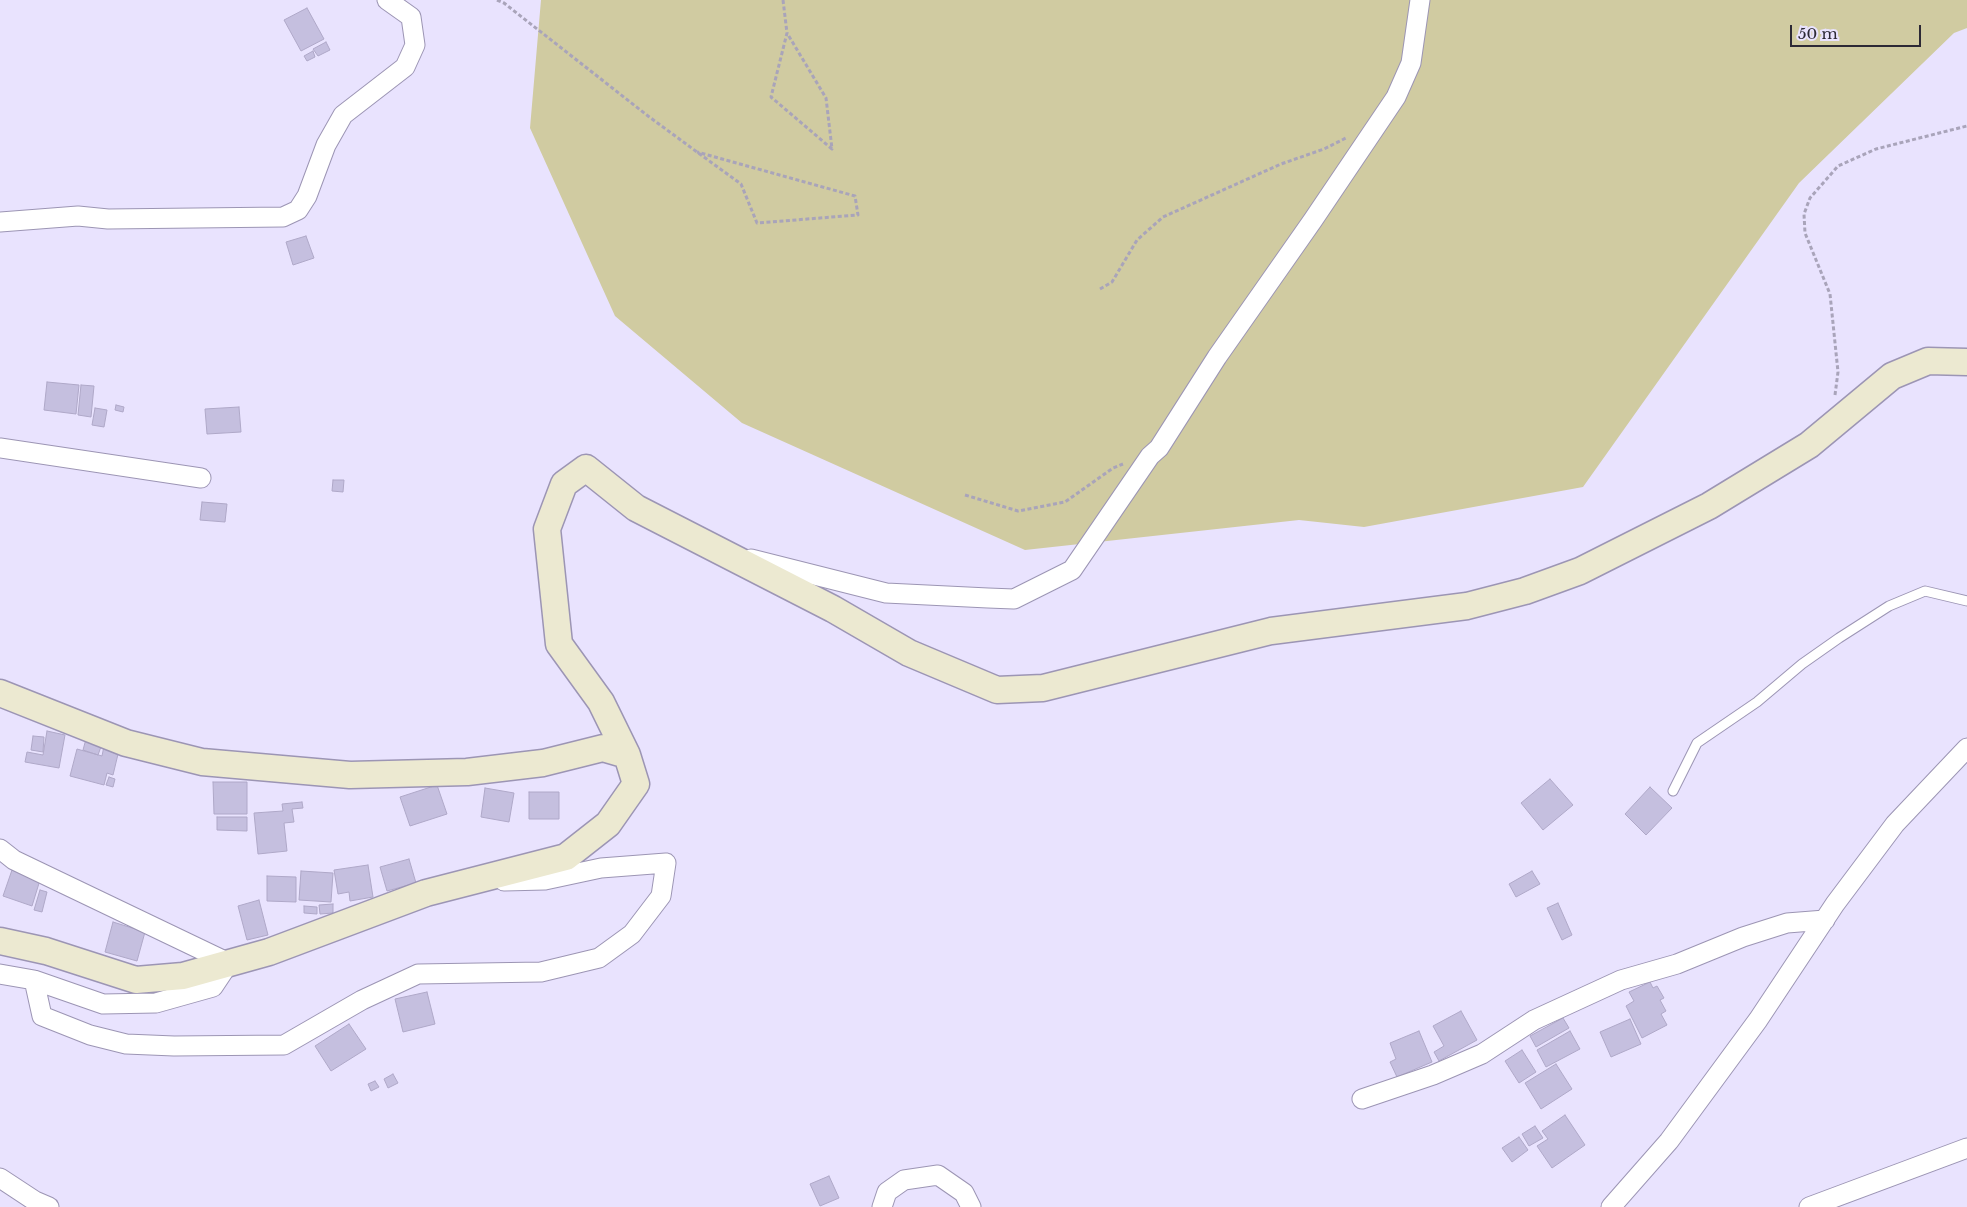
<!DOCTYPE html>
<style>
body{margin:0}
#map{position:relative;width:1967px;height:1207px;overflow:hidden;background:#e9e3fe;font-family:"Libre Baskerville",serif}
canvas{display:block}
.scale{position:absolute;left:1790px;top:25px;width:131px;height:22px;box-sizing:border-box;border:2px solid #2c2935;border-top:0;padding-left:6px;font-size:15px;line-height:18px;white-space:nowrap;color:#2c2935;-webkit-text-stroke:4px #e9e3fe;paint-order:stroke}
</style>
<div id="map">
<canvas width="1967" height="1207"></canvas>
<div class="scale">50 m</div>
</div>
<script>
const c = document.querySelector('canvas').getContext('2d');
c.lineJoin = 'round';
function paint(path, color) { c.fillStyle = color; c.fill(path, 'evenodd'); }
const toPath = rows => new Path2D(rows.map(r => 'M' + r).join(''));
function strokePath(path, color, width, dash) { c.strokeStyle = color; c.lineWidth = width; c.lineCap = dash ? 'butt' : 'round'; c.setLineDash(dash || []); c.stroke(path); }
const green = toPath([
 [541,0,1967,0,1967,28,1954,33,1799,183,1583,487,1364,527,1299,520,1025,550,742,423,615,316,530,128]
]);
const building = toPath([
 [307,8,324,39,301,51,284,20,307,8],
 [326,42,330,50,318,56,313,49,326,42],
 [313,51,315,57,307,61,304,56,313,51],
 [306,236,314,258,293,265,286,242,306,236],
 [47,382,79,385,76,414,44,410,47,382],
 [81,385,94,386,91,417,78,415,81,385],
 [116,405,124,407,123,412,115,410,116,405],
 [239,407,241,432,207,434,205,409,239,407],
 [95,408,107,410,104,427,92,425,95,408],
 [333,480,344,480,343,492,332,491,333,480],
 [202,502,227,504,225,522,200,520,202,502],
 [47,731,65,735,59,768,25,762,27,752,43,755,47,731],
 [33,736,44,737,43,752,31,750,33,736],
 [86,739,102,744,98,755,83,750,86,739],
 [104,746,119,750,113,775,107,773,104,785,70,776,77,749,102,756,104,746],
 [109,777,115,779,113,787,106,785,109,777],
 [1550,779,1573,805,1543,830,1521,803,1550,779],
 [213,782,247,782,247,814,214,814,213,782],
 [437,785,447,814,410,826,400,797,437,785],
 [1650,787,1672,808,1646,835,1625,814,1650,787],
 [485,788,514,793,509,822,481,817,485,788],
 [529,792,559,792,559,819,529,819,529,792],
 [302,802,303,808,292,809,294,822,284,823,287,851,258,854,254,813,283,811,282,804,302,802],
 [217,817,247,817,247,831,217,830,217,817],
 [409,859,416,883,387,891,380,867,409,859],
 [368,865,373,897,350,901,349,892,338,894,334,870,368,865],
 [12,870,40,880,32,906,3,896,12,870],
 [301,871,333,873,331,902,299,900,301,871],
 [1532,871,1540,884,1516,897,1509,884,1532,871],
 [267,876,296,877,296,902,267,901,267,876],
 [40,890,47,892,42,912,34,910,40,890],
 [259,900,268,935,247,940,238,906,259,900],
 [1558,903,1572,935,1562,940,1547,908,1558,903],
 [333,904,333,913,320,914,319,905,333,904],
 [304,906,317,907,317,914,304,913,304,906],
 [113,922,145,932,137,961,105,952,113,922],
 [1650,982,1653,988,1657,986,1664,998,1660,1000,1666,1011,1661,1014,1667,1025,1642,1038,1626,1006,1634,1001,1629,992,1650,982],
 [427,992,435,1024,403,1032,395,999,427,992],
 [1461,1011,1477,1040,1439,1061,1434,1052,1444,1046,1433,1026,1461,1011],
 [1563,1018,1569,1028,1536,1047,1530,1036,1563,1018],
 [1630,1019,1641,1044,1611,1057,1600,1032,1630,1019],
 [349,1024,366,1049,331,1071,315,1046,349,1024],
 [1419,1031,1432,1062,1397,1077,1390,1062,1396,1059,1390,1043,1419,1031],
 [1570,1031,1580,1049,1546,1067,1537,1050,1570,1031],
 [1522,1050,1536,1072,1519,1083,1505,1061,1522,1050],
 [1556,1064,1572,1089,1541,1109,1525,1083,1556,1064],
 [393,1074,398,1083,388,1088,384,1079,393,1074],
 [375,1081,379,1087,371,1091,368,1084,375,1081],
 [1565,1115,1585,1145,1552,1168,1537,1146,1548,1139,1542,1131,1565,1115],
 [1535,1126,1543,1138,1529,1146,1522,1134,1535,1126],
 [1519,1137,1528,1150,1512,1162,1502,1148,1519,1137],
 [829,1176,839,1198,820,1206,810,1184,829,1176]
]);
const path = toPath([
 [497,0,504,3,648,116,697,152,741,184,757,223,858,215,855,196,697,152],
 [783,0,787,33,771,97,832,149,826,98,787,33],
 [1100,289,1112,282,1137,240,1163,217,1281,164,1324,149,1346,138],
 [1835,395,1838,372,1830,294,1805,233,1804,214,1810,198,1838,166,1876,149,1967,126],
 [965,495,1018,511,1065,502,1113,468,1123,464]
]);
const lane = toPath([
 [1673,791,1697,743,1757,702,1802,664,1839,638,1889,606,1925,591,1967,601]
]);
const street = toPath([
 [0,222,78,216,108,219,283,217,298,210,307,196,326,145,343,115,405,67,415,45,411,17,387,0],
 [0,448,201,478],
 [751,559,886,593,988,598,1014,599,1072,570,1150,456,1159,448,1217,357,1313,220,1396,97,1411,63,1420,0],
 [0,849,14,860,229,963,213,987,156,1003,103,1004,34,980,42,1016,90,1035,126,1044,174,1046,284,1045,362,1000,418,974,541,972,599,958,632,934,661,896,666,863,601,868,545,880,504,881],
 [0,974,34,980],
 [1362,1099,1433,1075,1482,1054,1534,1020,1621,980,1677,964,1743,937,1787,923,1825,920],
 [0,1178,35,1201,49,1207],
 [882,1207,887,1192,904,1180,938,1175,964,1193,971,1207],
 [1611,1207,1669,1141,1758,1020,1835,904,1895,824,1967,748],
 [1809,1207,1967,1148]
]);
const secondary = toPath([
 [0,693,126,743,202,762,350,775,467,772,543,763,603,748,627,755,636,784,608,824,566,857,426,893,269,952,183,976,136,980,46,951,0,941],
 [627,755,601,702,559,644,547,529,564,484,586,468,636,508,833,609,909,653,997,690,1043,688,1271,631,1467,606,1525,591,1580,571,1709,506,1809,445,1892,376,1928,361,1967,362]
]);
paint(green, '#d0cba1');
paint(building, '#c5bfdf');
strokePath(building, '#afa8c8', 1);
strokePath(lane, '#9c95b4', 11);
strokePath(street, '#9c95b4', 21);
strokePath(secondary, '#9c95b4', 29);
strokePath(path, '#a9a4ba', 3, [4, 2.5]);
strokePath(lane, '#fff', 9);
strokePath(street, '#fff', 19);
strokePath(secondary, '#ece9d1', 26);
</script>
